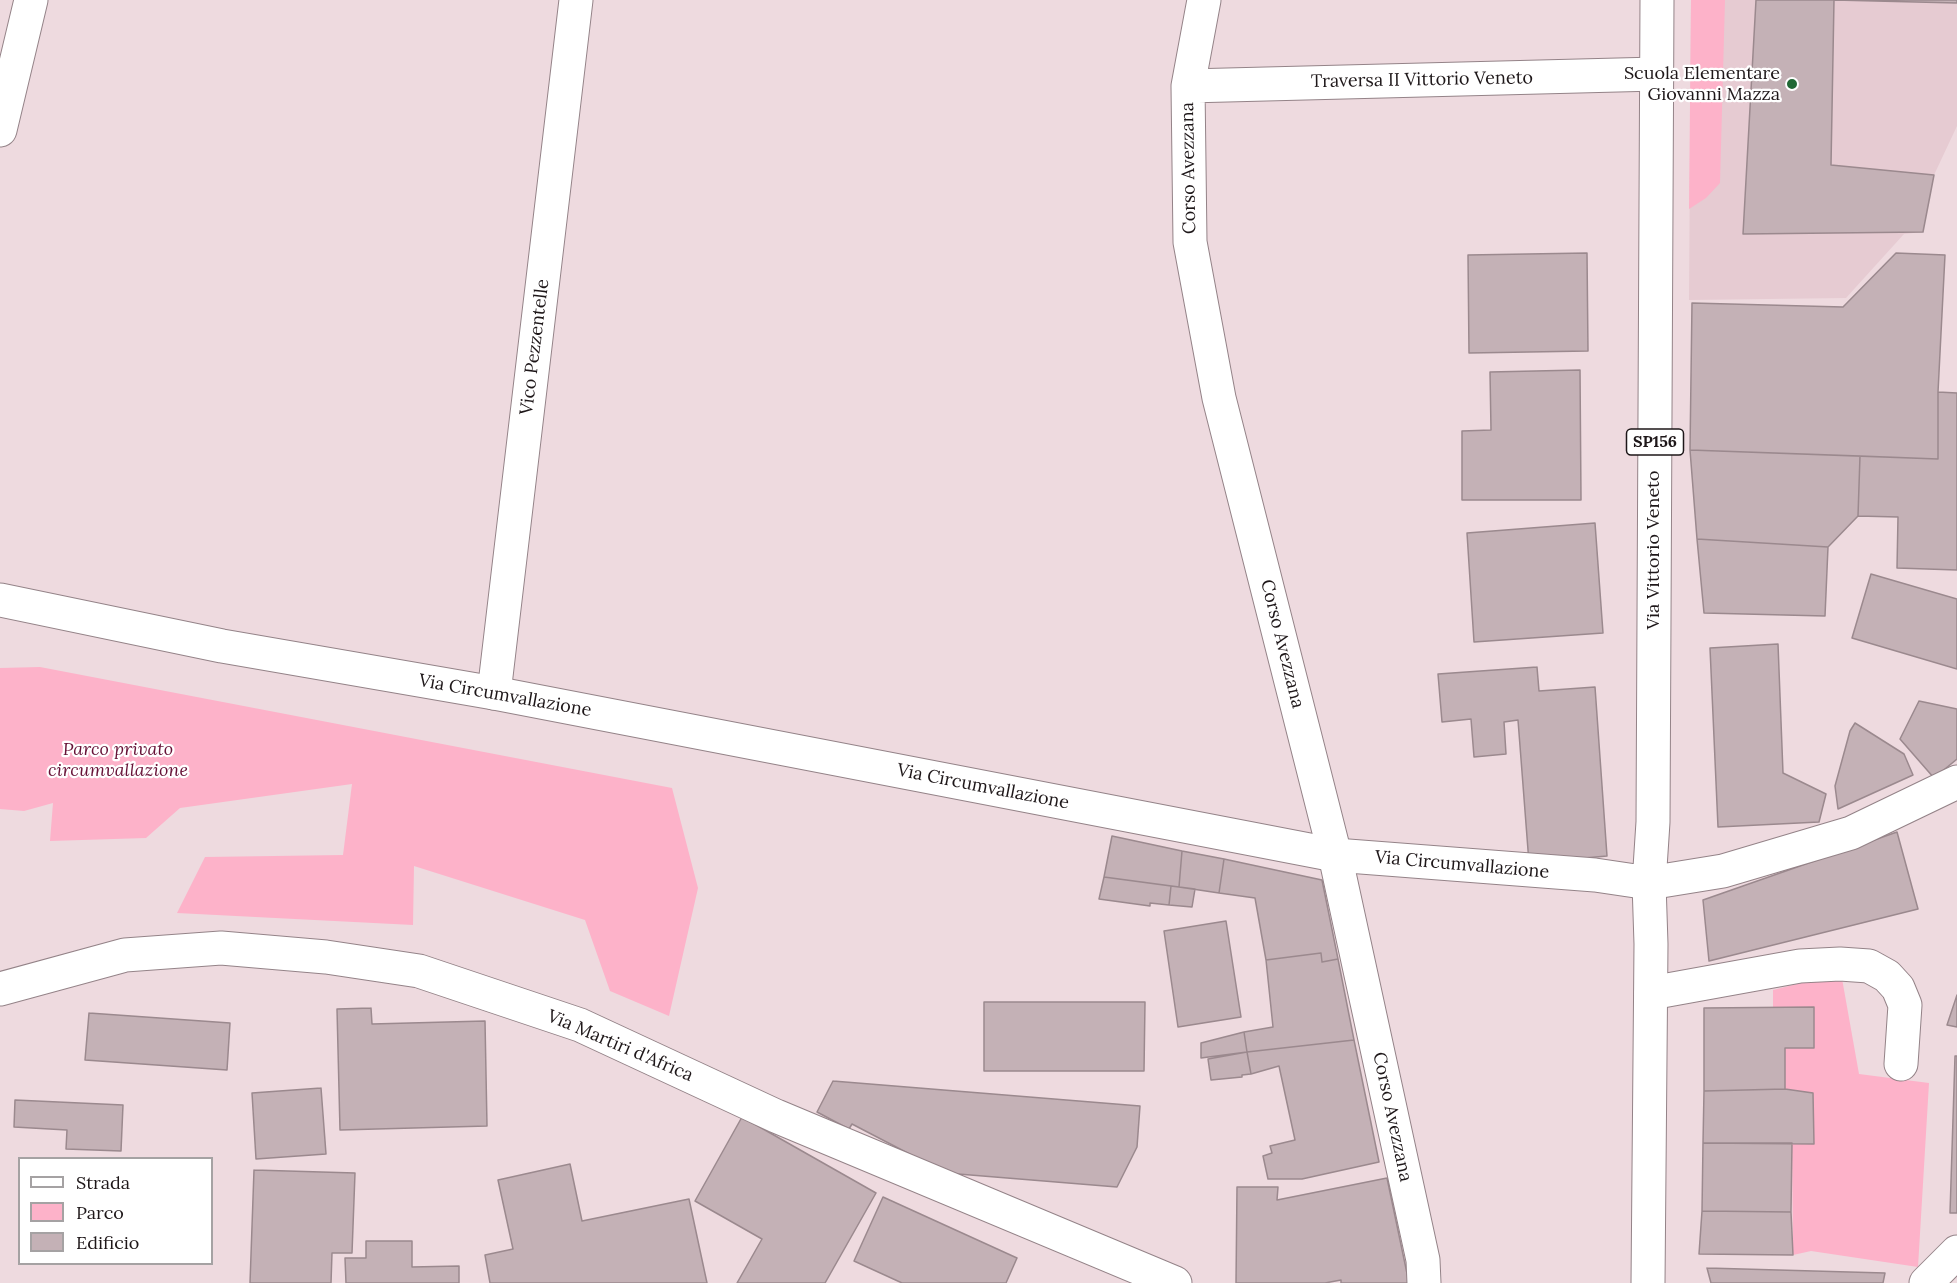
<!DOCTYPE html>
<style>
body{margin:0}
#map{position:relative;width:1957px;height:1283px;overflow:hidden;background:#eedadf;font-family:Lora,serif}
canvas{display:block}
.legend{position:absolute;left:18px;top:1157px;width:195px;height:108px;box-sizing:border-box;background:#fff;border:2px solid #a5a2a3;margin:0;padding:8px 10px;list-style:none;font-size:18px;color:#1e1719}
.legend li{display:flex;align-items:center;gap:12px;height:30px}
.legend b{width:30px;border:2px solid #a5a2a3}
</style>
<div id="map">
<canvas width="1957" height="1283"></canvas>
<ul class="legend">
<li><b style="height:8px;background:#fff"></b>Strada</li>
<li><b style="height:16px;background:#fdb2c9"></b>Parco</li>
<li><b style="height:16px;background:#c4b1b6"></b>Edificio</li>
</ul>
</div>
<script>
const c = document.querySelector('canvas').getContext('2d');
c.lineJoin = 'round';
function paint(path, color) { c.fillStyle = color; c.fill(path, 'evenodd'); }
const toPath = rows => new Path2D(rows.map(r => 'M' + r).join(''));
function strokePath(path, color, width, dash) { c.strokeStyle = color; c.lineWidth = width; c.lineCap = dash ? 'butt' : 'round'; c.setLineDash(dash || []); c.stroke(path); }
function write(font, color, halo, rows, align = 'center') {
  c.font = font + ' Lora,serif'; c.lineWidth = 4.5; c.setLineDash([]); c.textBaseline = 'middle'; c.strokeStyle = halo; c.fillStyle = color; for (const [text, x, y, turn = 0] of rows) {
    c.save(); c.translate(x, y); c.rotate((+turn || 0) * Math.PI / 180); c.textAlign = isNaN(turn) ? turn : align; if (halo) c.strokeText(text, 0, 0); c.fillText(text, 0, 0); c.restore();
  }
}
const built = toPath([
 [1691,0,1957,0,1957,126,1934,175,1923,232,1904,234,1846,298,1689,300]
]);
const green = toPath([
 [1691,0,1725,0,1720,183,1706,198,1689,209],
 [40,667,672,788,698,888,669,1016,610,991,585,920,414,866,413,925,177,913,205,857,343,855,352,784,180,808,146,838,50,841,53,803,24,811,0,809,0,668],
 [1841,973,1859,1074,1929,1083,1918,1267,1811,1251,1793,1255,1792,1143,1814,1144,1813,1093,1785,1089,1785,1048,1814,1048,1814,1007,1773,1007,1773,990]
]);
const building = toPath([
 [1756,0,1957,0,1957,3,1834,0,1831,165,1934,175,1923,232,1743,234,1756,0],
 [1587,253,1588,351,1469,353,1468,255,1587,253],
 [1896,253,1945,255,1938,392,1938,459,1690,450,1692,303,1843,307,1896,253],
 [1580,370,1581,500,1462,500,1462,431,1491,430,1490,372,1580,370],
 [1938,392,1957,393,1957,570,1897,568,1898,517,1858,516,1860,456,1938,459,1938,392],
 [1690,450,1860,456,1858,516,1828,547,1697,539,1690,450],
 [1595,523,1603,633,1474,642,1467,533,1595,523],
 [1697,539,1828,547,1825,616,1704,613,1697,539],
 [1871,574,1957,599,1957,669,1852,638,1871,574],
 [1778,644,1783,773,1826,794,1819,822,1718,827,1710,648,1778,644],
 [1537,667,1539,691,1595,687,1607,856,1529,863,1518,720,1504,722,1506,754,1474,757,1471,719,1442,722,1438,674,1537,667],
 [1919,701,1957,709,1957,759,1934,778,1900,739,1919,701],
 [1855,723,1904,754,1913,775,1838,809,1835,786,1850,731,1855,723],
 [1897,832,1918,909,1709,961,1703,900,1897,832],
 [1112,836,1182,851,1179,887,1104,877,1112,836],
 [1182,851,1224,859,1219,893,1179,887,1182,851],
 [1224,859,1322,880,1338,959,1322,962,1321,953,1266,960,1255,898,1219,893,1224,859],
 [1104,877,1171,886,1169,905,1150,903,1150,906,1099,899,1104,877],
 [1171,886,1195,889,1192,907,1169,905,1171,886],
 [1226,921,1241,1017,1178,1027,1164,931,1226,921],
 [1321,953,1322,962,1338,959,1354,1040,1247,1052,1244,1032,1273,1027,1266,960,1321,953],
 [1957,995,1957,1027,1947,1025,1957,995],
 [984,1002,1145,1002,1144,1071,984,1071,984,1002],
 [1814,1007,1814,1048,1785,1048,1785,1089,1704,1091,1704,1008,1814,1007],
 [371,1008,372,1024,485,1021,487,1126,340,1130,337,1009,371,1008],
 [89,1013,230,1023,227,1070,85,1060,89,1013],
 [1244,1032,1247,1052,1201,1058,1201,1043,1244,1032],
 [1354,1040,1379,1162,1302,1179,1268,1179,1263,1156,1272,1153,1270,1146,1295,1140,1279,1066,1251,1074,1247,1052,1354,1040],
 [1247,1052,1251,1074,1242,1075,1242,1077,1211,1080,1208,1059,1247,1052],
 [1955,1056,1957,1056,1957,1213,1950,1213,1955,1056],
 [833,1081,1140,1106,1137,1147,1117,1187,946,1173,852,1124,849,1129,817,1112,833,1081],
 [321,1088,326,1154,256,1159,252,1093,321,1088],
 [1785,1089,1813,1093,1814,1144,1703,1143,1704,1091,1785,1089],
 [15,1100,123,1105,121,1151,66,1149,67,1130,14,1127,15,1100],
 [742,1117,876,1193,825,1283,737,1283,762,1239,695,1201,742,1117],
 [1703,1143,1792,1143,1791,1212,1702,1211,1703,1143],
 [570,1164,582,1221,689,1199,707,1283,490,1283,485,1255,513,1249,498,1180,570,1164],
 [254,1170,355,1173,352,1253,332,1253,331,1283,250,1283,254,1170],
 [1387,1178,1409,1283,1341,1283,1341,1280,1325,1283,1236,1283,1237,1187,1278,1187,1277,1200,1387,1178],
 [883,1197,1017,1258,1006,1283,902,1283,854,1261,883,1197],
 [1702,1211,1791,1212,1793,1255,1699,1254,1702,1211],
 [366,1241,412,1241,412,1267,459,1266,459,1283,346,1283,345,1258,366,1258,366,1241],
 [1707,1268,1885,1273,1883,1283,1711,1283,1707,1268]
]);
const minor = toPath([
 [1204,0,1188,86,1190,242,1219,398,1335,855,1423,1260,1424,1283],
 [1188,86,1657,74],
 [0,130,31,0],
 [494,693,576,0],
 [0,989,125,955,221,948,326,957,419,971,580,1025,776,1116,1175,1283],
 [1651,993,1800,966,1840,964,1869,966,1887,976,1898,988,1905,1005,1901,1064],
 [1926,1283,1957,1252]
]);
const tertiary = toPath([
 [1648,1283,1651,944,1649,883]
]);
const primary = toPath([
 [0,600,222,646,494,693,1335,855,1595,875,1649,883,1723,871,1851,833,1957,782],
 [1649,883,1653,822,1657,0]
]);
const markers = [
 [1792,84,6,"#216835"]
];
const shields = [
 [1655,442,57]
];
const shieldNames = [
 ["SP156",1655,442]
];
const poiNames = [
 ["Scuola Elementare",1780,74],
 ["Giovanni Mazza",1780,95]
];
const streetNames = [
 ["Traversa II Vittorio Veneto",1422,80,-1],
 ["Corso Avezzana",1189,168,-91],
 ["Vico Pezzentelle",535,347,-83],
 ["Via Vittorio Veneto",1654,550,-90],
 ["Corso Avezzana",1282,644,76],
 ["Via Circumvallazione",505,696,10],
 ["Via Circumvallazione",983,787,11],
 ["Via Circumvallazione",1462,865,5],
 ["Via Martiri d'Africa",620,1046,23],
 ["Corso Avezzana",1392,1117,78]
];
const parkNames = [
 ["Parco privato",118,750],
 ["circumvallazione",118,771]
];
paint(built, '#e6cbd2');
paint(green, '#fdb2c9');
paint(building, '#c4b1b6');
strokePath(building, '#9b898e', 1.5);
strokePath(minor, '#948388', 35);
strokePath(tertiary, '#948388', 35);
strokePath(primary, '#948388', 35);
strokePath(minor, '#fff', 33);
strokePath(tertiary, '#fff', 33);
strokePath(primary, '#fff', 33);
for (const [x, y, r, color] of markers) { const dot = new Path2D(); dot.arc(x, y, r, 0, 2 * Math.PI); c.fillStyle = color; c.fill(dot); strokePath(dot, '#fff', 2); }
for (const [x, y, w] of shields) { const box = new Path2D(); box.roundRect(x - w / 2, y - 13, w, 26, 4.5); c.fillStyle = '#fff'; c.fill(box); strokePath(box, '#1e1719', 1.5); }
write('bold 16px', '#1e1719', null, shieldNames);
write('18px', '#1e1719', '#fff', poiNames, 'right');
write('18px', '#1e1719', '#fff', streetNames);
write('italic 18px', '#671237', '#fff', parkNames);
</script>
